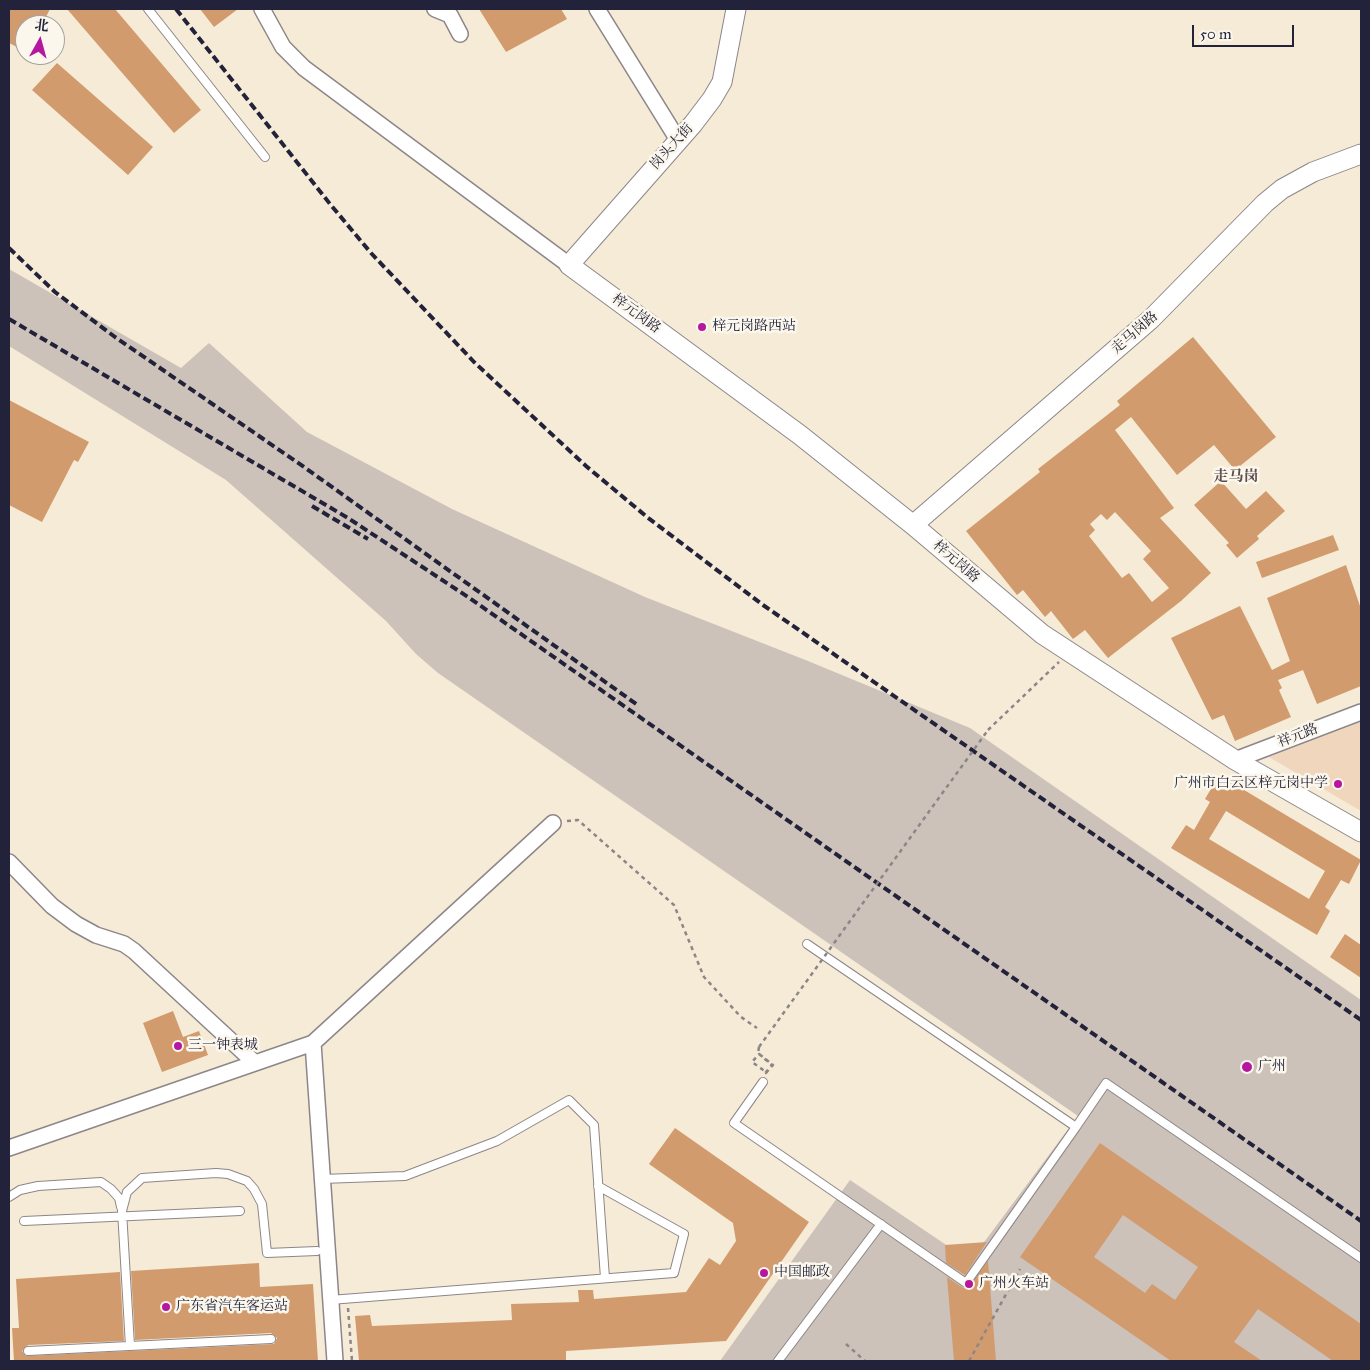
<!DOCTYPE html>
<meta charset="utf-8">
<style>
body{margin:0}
#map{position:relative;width:1370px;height:1370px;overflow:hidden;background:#f6ebd6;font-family:"IM FELL Great Primer","Noto Serif SC",serif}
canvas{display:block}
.frame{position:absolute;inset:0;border:10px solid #22223b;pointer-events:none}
.north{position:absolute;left:15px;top:15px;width:50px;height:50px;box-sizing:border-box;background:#fbf7ec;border:1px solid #a4a2a5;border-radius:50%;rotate:7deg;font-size:14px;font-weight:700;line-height:20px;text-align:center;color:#22223b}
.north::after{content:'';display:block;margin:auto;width:18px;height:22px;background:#b5179e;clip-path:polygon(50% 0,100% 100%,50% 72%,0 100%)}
.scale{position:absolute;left:1192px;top:25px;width:102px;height:22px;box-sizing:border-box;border:2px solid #22223b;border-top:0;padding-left:6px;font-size:15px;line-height:18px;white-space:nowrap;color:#22223b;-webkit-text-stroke:4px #fbf7ec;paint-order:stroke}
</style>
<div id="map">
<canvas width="1370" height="1370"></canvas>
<div class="frame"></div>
<div class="north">北</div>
<div class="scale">50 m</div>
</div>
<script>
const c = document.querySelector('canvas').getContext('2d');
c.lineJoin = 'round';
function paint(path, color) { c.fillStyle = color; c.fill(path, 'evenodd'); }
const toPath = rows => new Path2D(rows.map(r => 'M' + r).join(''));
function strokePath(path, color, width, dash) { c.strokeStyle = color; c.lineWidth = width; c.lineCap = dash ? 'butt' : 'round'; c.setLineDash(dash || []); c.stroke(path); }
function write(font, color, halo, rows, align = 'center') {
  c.font = font + ' "IM FELL Great Primer","Noto Serif SC",serif'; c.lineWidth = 5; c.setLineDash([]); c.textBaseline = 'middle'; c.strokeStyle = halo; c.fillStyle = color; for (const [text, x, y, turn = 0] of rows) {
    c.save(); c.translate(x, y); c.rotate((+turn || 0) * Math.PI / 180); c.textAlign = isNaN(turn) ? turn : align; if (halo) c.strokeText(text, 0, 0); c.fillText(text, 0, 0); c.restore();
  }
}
const built = toPath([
 [1361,722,1361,811,1269,757]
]);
const industrial = toPath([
 [9,269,181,368,209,343,307,432,452,509,645,597,808,661,970,728,1361,1000,1361,1361,720,1361,850,1180,970,1261,1078,1116,438,673,416,654,386,621,226,480,9,346]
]);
const building = toPath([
 [9,9,50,9,42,25,25,25,25,51,9,43],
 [67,9,115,9,201,110,174,133],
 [200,9,238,9,214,27],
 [479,9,561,9,567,19,506,52],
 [57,63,153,147,128,175,32,90],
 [1193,337,1276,437,1235,470,1214,445,1177,475,1131,417,1115,430,1174,508,1160,518,1211,573,1181,601,1108,658,1085,630,1073,639,1051,611,1045,617,1023,590,1017,595,966,531,1040,472,1038,469,1120,405,1117,401],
 [1115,512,1151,551,1143,559,1169,588,1152,602,1129,573,1122,578,1089,536,1095,530,1090,524,1101,514,1107,520],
 [9,400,89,442,78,462,74,460,42,522,9,505],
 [1221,481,1246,509,1266,491,1285,511,1257,536,1259,539,1237,558,1226,545,1229,543,1194,505],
 [1333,535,1339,550,1262,578,1256,562],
 [1346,565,1361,609,1361,686,1317,704,1303,670,1278,680,1282,688,1279,690,1291,717,1235,741,1224,715,1212,720,1171,638,1240,606,1272,670,1290,661,1267,598],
 [1219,775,1361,860,1349,884,1341,880,1325,907,1330,911,1317,935,1171,848,1186,825,1194,830,1210,802,1205,799],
 [1226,811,1325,871,1309,899,1209,839],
 [1345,934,1361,945,1361,978,1330,957],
 [173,1011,183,1037,199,1031,208,1055,162,1072,143,1023],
 [675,1128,809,1222,726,1341,566,1351,566,1360,550,1361,359,1361,355,1316,370,1315,372,1326,512,1320,511,1304,579,1302,578,1290,593,1290,594,1299,686,1292,709,1258,720,1265,736,1241,733,1223,649,1164],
 [1100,1143,1361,1324,1361,1361,1333,1361,1258,1309,1234,1342,1262,1361,1171,1361,1020,1257],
 [1123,1215,1198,1267,1175,1300,1152,1284,1145,1293,1094,1257],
 [987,1242,965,1275,946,1263,945,1245],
 [988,1261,996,1361,954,1361,947,1277,963,1288,968,1288],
 [259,1263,260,1287,313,1284,318,1361,14,1361,12,1328,19,1328,16,1279,120,1272,124,1341,28,1345,22,1351,26,1356,274,1344,277,1338,271,1333,135,1340,131,1271]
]);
const path = toPath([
 [988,730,1059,662],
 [567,821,578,820,674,905,704,977,741,1017,757,1028],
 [759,1047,758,1053,773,1065,766,1073,766,1072,752,1062,759,1054,772,1065,766,1072,765,1074],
 [805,1271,813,1276],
 [348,1308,352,1361],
 [846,1344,865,1361],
 [969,1361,1020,1269]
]);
const service = toPath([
 [148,9,265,157],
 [763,1082,734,1123,966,1283,1076,1127,807,944],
 [1076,1127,1106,1083,1361,1258],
 [322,1179,405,1176,497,1141,569,1100,594,1125,605,1278],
 [9,1197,20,1190,38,1186,101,1182,111,1189,119,1198,121,1207],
 [24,1221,240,1211],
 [330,1300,674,1273,684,1234,598,1186],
 [130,1346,122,1211,127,1192,142,1178,216,1173,228,1174,247,1181,254,1189,262,1204,267,1253,317,1251],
 [28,1351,271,1339],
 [778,1361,881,1224]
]);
const minor = toPath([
 [262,9,283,47,304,68,569,265],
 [435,9,450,15,460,34],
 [597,9,678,140],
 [1235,760,1361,712],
 [9,862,52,906,76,924,96,935,124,944,134,951,255,1063],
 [313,1043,335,1361],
 [9,1148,313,1043,553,823]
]);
const tertiary = toPath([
 [736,9,722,82,712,99,693,124,569,265,800,435,913,525,1042,634,1235,760,1361,832],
 [913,525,1151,319,1265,203,1282,189,1313,172,1361,154]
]);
const rail = toPath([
 [176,9,330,204,371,253,474,362,586,466,647,517,763,605,1361,1020],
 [9,248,55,292,115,337,304,467,639,706],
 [9,319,348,518,468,597,1361,1221],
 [312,506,368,539]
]);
const pathBridge = toPath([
 [759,1047,988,730]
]);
const markers = [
 [702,327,5,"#b5179e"],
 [1338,784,5,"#b5179e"],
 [178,1046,5,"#b5179e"],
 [1247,1067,6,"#b5179e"],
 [764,1273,5,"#b5179e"],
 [969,1284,5,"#b5179e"],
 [166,1307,5,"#b5179e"]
];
const streetNames = [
 ["岗头大街",672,147,-48],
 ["梓元岗路",636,314,36],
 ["走马岗路",1135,333,-41],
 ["梓元岗路",956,562,41],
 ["祥元路",1298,736,-21]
];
const poiNames = [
 ["梓元岗路西站",712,327],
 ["广州市白云区梓元岗中学",1328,784,"right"],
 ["三一钟表城",188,1046],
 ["广州",1258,1067],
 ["中国邮政",774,1273],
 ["广州火车站",979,1284],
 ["广东省汽车客运站",176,1307]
];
const neighbourhoodNames = [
 ["走马岗",1236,477]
];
paint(built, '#efd6bc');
paint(industrial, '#cdc2b9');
paint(building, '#d19b6d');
strokePath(service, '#8c8688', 10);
strokePath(minor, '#8c8688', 18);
strokePath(tertiary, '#8c8688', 21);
strokePath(path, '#8c8688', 2.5, [4, 4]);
strokePath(service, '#fff', 8);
strokePath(minor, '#fff', 15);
strokePath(tertiary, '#fff', 19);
strokePath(rail, '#22223b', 4, [8, 4]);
strokePath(pathBridge, '#8c8688', 2.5, [4, 4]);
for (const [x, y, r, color] of markers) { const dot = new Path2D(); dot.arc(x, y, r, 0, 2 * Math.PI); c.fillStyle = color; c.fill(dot); strokePath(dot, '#fbf7ec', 2); }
write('14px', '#22223b', '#fbf7ec', streetNames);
write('14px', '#22223b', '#fbf7ec', poiNames, 'left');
write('bold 15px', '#5f4c4c', '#fbf7ec', neighbourhoodNames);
</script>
